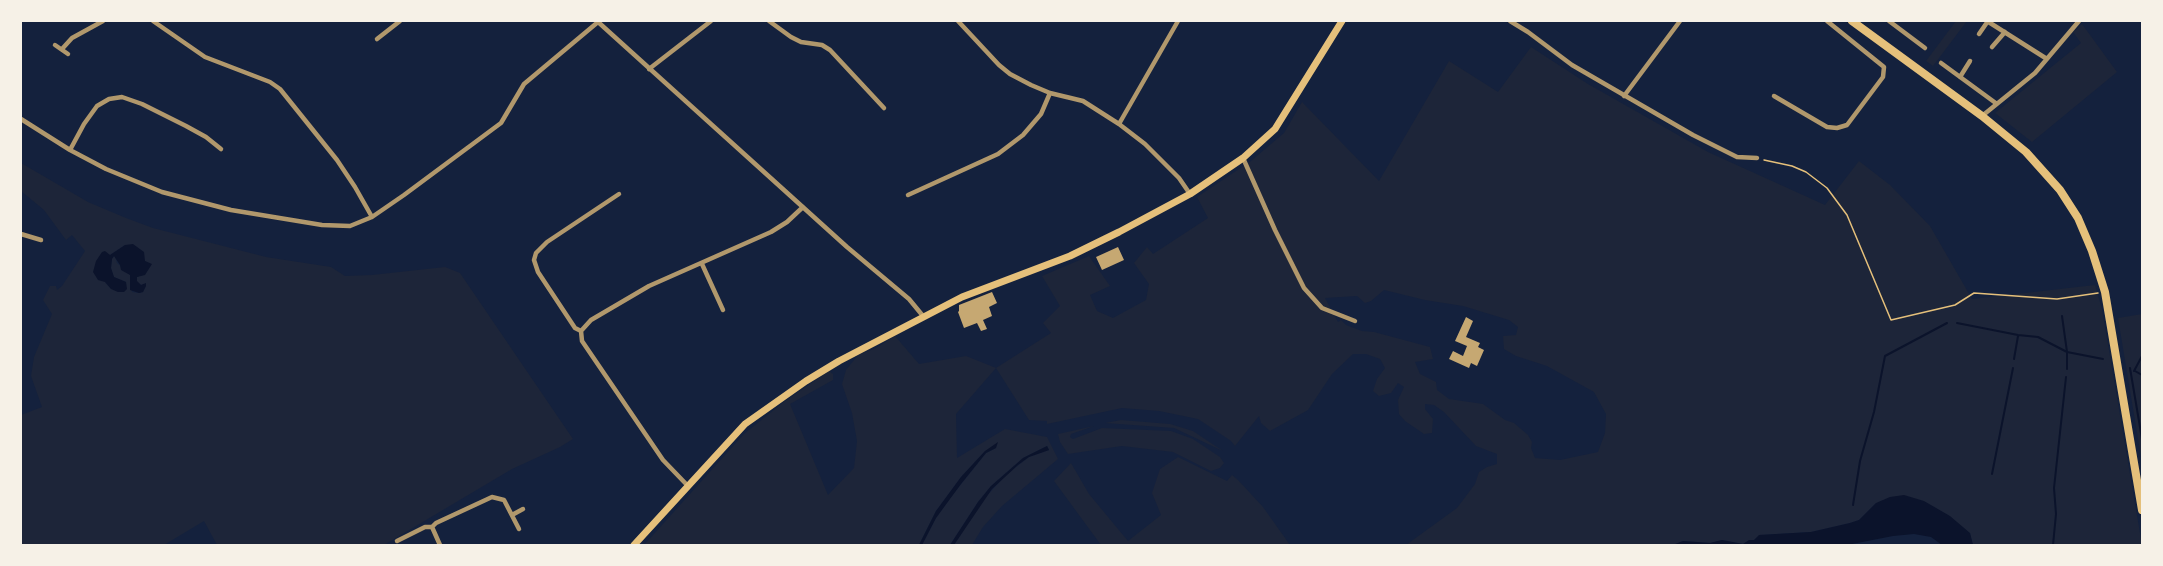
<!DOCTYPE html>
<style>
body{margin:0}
#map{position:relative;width:2163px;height:566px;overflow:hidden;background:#14213d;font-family:"Nunito Sans",sans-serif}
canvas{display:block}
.frame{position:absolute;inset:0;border:22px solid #f6f1e7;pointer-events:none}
</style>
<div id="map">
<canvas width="2163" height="566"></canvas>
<div class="frame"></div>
</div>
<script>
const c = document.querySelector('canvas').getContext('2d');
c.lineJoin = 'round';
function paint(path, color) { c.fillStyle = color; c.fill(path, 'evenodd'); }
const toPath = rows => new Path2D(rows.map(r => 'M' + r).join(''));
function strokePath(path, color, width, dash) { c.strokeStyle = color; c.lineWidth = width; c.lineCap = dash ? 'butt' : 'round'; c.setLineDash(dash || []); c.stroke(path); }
const green = toPath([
 [1956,21,1967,21,1933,66,1926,61],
 [2082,24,2117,72,2032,142,1995,113,2081,43,2073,32],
 [1531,47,1588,84,1708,152,1825,205,1859,161,1890,185,1930,226,1972,299,2095,285,2102,309,2142,545,1973,545,1970,533,1876,503,1859,520,1850,523,1811,532,1760,535,1754,540,1743,544,1722,540,1710,543,1683,541,1673,545,1406,545,1457,508,1475,484,1479,472,1487,467,1497,464,1497,454,1476,446,1444,412,1434,405,1425,404,1425,409,1433,419,1432,433,1424,434,1405,421,1399,414,1398,400,1404,387,1398,383,1391,393,1379,396,1373,391,1377,379,1385,368,1380,359,1366,354,1353,354,1332,374,1308,410,1270,431,1261,423,1259,416,1235,446,1231,441,1198,419,1159,411,1122,408,1047,424,1047,421,1029,420,996,368,956,414,957,458,1005,429,1047,437,1058,459,1002,506,983,527,972,545,954,545,981,502,1007,474,1029,457,1049,450,1047,446,1023,458,991,486,978,502,950,545,922,545,936,518,950,498,986,453,996,448,985,451,961,477,936,511,919,545,644,545,744,434,785,401,829,371,833,374,833,380,790,404,828,495,854,468,857,441,852,413,842,384,846,370,858,355,876,348,895,336,919,364,966,356,996,368,1051,333,1043,323,1060,306,1042,276,1089,256,1110,286,1090,295,1097,311,1113,318,1146,300,1149,284,1134,263,1147,247,1153,254,1208,218,1197,197,1251,161,1284,133,1302,102,1379,181,1449,61,1498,92],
 [1384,290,1425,300,1463,306,1509,320,1518,327,1516,335,1503,336,1504,349,1516,356,1547,366,1594,392,1606,414,1605,433,1598,452,1560,460,1535,458,1531,448,1532,442,1528,435,1514,423,1505,420,1483,404,1449,399,1437,390,1436,382,1420,374,1415,362,1433,359,1430,347,1374,332,1362,331,1346,325,1341,320,1338,322,1325,298,1357,296,1365,303,1371,301],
 [21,163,88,202,126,218,153,228,266,257,331,267,345,276,372,275,445,267,460,273,573,439,560,447,512,469,384,545,217,545,204,521,164,545,21,545,21,415,42,407,31,376,34,357,52,314,43,300,50,286,56,286,57,290,62,286,85,251,72,235,66,240,44,210,21,191],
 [125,245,148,264,141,275,137,277,136,281,141,285,146,284,143,292,139,293,132,292,130,275,117,263,115,256,112,258,111,268,114,277,126,282,111,289,105,282,107,254,110,255],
 [2142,314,2142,463,2118,318],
 [1121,420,1170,424,1193,431,1223,451,1174,428,1105,423],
 [1094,426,1071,434,1070,437,1073,439,1102,428,1171,431,1193,439,1220,457,1224,463,1220,468,1211,471,1173,452,1122,446,1068,454,1060,442,1058,434],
 [1178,457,1227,481,1232,475,1238,480,1263,507,1290,545,1101,545,1054,481,1071,463,1089,494,1128,541,1161,515,1152,493,1160,469]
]);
const water = toPath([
 [133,244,144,252,145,261,152,264,145,275,137,277,137,281,141,285,146,283,146,286,143,292,139,293,130,290,130,275,121,270,120,265,114,256,112,259,111,268,114,277,126,282,127,289,124,292,118,292,111,289,105,282,98,280,93,272,96,261,102,252,105,251,110,255,125,245],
 [998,442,996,448,986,453,961,484,936,518,922,545,919,545,936,511,961,477,985,451],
 [1047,446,1049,450,1029,457,1018,465,992,489,954,545,950,545,978,502,991,486,1023,458],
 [1904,495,1924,501,1950,516,1970,533,1973,545,1942,545,1931,537,1914,534,1893,536,1847,545,1673,545,1683,541,1710,543,1722,540,1743,544,1749,540,1754,540,1759,535,1811,532,1850,523,1859,520,1876,503,1890,497]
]);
const stream = toPath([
 [2062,316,2067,352,2067,369],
 [1957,323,2018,335,2038,337,2067,352,2103,359],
 [2014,359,2018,336],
 [2130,368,2142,439],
 [2134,371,2142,356],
 [2135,371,2142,375],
 [1992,474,2013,368],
 [1853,505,1860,461,1874,412,1885,356,1947,323],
 [2053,545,2056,514,2054,488,2066,377]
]);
const building = toPath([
 [1118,247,1124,260,1102,270,1096,257],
 [992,292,997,303,989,307,992,316,983,320,987,329,981,331,977,323,964,328,958,312,959,311,959,305],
 [1466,317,1473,321,1466,337,1480,343,1478,347,1484,350,1477,366,1471,363,1469,368,1449,359,1453,351,1463,356,1467,346,1455,341]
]);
const path = toPath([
 [1764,160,1792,166,1806,172,1827,188,1847,215,1891,320,1955,305,1974,293,2057,299,2098,293]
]);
const minor = toPath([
 [153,21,205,57,270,82,280,89,337,160,355,187,372,217],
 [597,21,847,247,909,299,923,316],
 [769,21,791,37,801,42,822,45,830,50,884,108],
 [958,21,999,65,1010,74,1031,85,1050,93,1083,101,1119,124,1145,144,1179,178,1190,194],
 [1510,21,1528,32,1572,65,1693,135,1737,157,1757,158],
 [1889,21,1925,48],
 [1987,21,2047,59],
 [1979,34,1988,21],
 [377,39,400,21],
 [55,45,68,54],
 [1992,47,2005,32],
 [62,49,72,38,103,21],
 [1941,63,1997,104],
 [649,69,711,21],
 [1960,77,1970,61],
 [1624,96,1680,21],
 [1774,96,1827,127,1837,128,1847,125,1883,77,1884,67,1827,21],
 [1982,116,2035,73,2079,21],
 [21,119,70,150,106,169,162,192,231,210,322,225,350,226,372,217,404,195,501,123,524,84,598,22],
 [1119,124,1178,21],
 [70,150,84,124,97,106,109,99,122,97,142,104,186,126,206,137,221,149],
 [1243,158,1275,230,1304,288,1322,308,1355,321],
 [908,195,998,154,1023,135,1041,114,1050,93],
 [21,234,41,240],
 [702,264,723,310],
 [581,331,575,328,538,272,534,260,536,253,547,242,619,194],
 [688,486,663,460,582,341,581,331,591,320,649,286,771,232,787,222,803,207],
 [512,515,523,509],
 [432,527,440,545],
 [397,541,425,527,432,527,436,523,492,497,504,500,519,529]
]);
const secondary = toPath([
 [634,545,745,424,806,381,839,361,962,297,1070,256,1119,232,1190,194,1243,158,1275,129,1342,21]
]);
const primary = toPath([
 [1852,21,1982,116,2026,152,2060,190,2078,218,2092,251,2105,292,2142,510]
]);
paint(green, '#1d2539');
paint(water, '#0b132b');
strokePath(stream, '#0b132b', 2);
paint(building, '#c6a872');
strokePath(path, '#e5c07b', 1.5);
strokePath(minor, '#b1986c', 4.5);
strokePath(secondary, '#e5c07b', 7);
strokePath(primary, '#e5c07b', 8);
</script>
